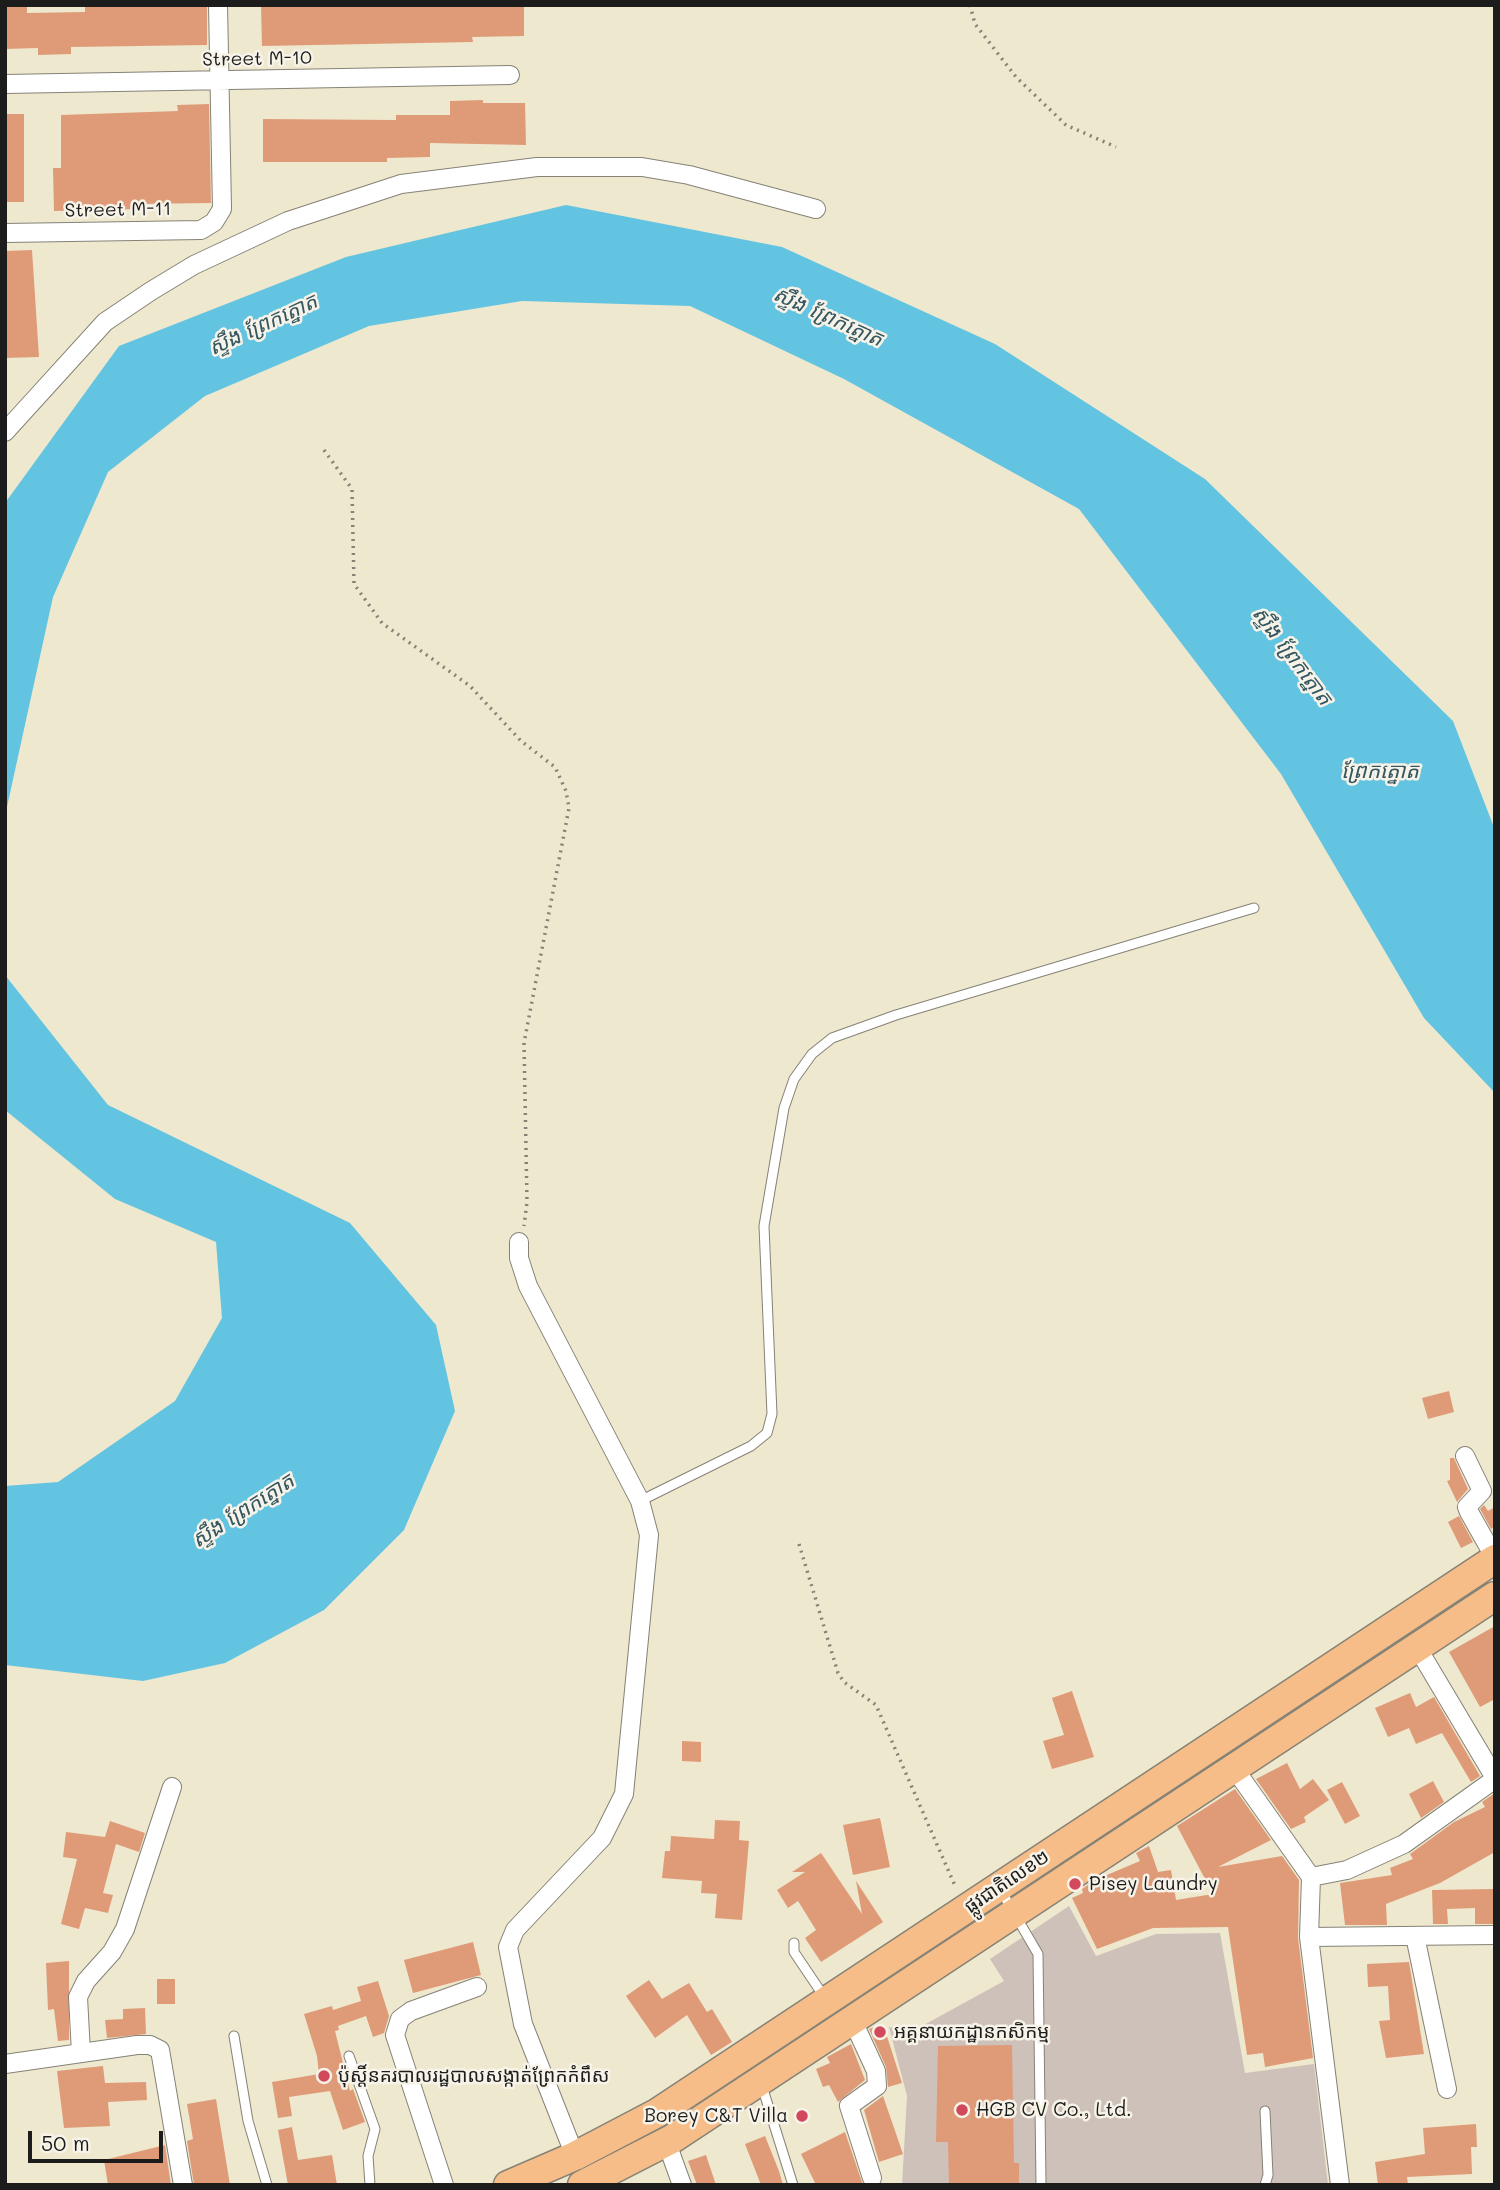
<!DOCTYPE html>
<meta charset="utf-8">
<style>
body{margin:0}
#map{position:relative;width:1500px;height:2190px;overflow:hidden;background:#eee8cf;font-family:Mali,sans-serif}
canvas{display:block}
.frame{position:absolute;inset:0;border:7px solid #1c1c1c;pointer-events:none}
.scale{position:absolute;left:28px;top:2131px;width:135px;height:32px;box-sizing:border-box;border:4px solid #1c1c1c;border-top:0;padding-left:9px;font-size:21px;line-height:24px;white-space:nowrap;color:#1c1c1c;-webkit-text-stroke:5px #f7f3e8;paint-order:stroke}
</style>
<div id="map">
<canvas width="1500" height="2190"></canvas>
<div class="frame"></div>
<div class="scale">50 m</div>
</div>
<script>
const c = document.querySelector('canvas').getContext('2d');
c.lineJoin = 'round';
function paint(path, color) { c.fillStyle = color; c.fill(path, 'evenodd'); }
const toPath = rows => new Path2D(rows.map(r => 'M' + r).join(''));
function strokePath(path, color, width, dash) { c.strokeStyle = color; c.lineWidth = width; c.lineCap = dash ? 'butt' : 'round'; c.setLineDash(dash || []); c.stroke(path); }
function write(font, color, halo, rows, align = 'center') {
  c.font = font + ' Mali,"Noto Sans Khmer",sans-serif'; c.lineWidth = 5; c.setLineDash([]); c.textBaseline = 'middle'; c.strokeStyle = halo; c.fillStyle = color; for (const [text, x, y, turn = 0] of rows) {
    c.save(); c.translate(x, y); c.rotate((+turn || 0) * Math.PI / 180); c.textAlign = isNaN(turn) ? turn : align; if (halo) c.strokeText(text, 0, 0); c.fillText(text, 0, 0); c.restore();
  }
}
const industrial = toPath([
 [1069,1906,1096,1956,1156,1934,1220,1933,1245,2073,1314,2064,1328,2185,902,2185,907,2096,889,2027,911,2032,1004,1981,990,1959]
]);
const water = toPath([
 [566,205,782,247,995,344,1205,479,1453,721,1495,830,1495,1093,1424,1018,1281,774,1079,509,844,379,690,306,522,301,369,326,205,396,108,472,53,597,5,816,5,503,119,346,346,257],
 [5,975,108,1105,350,1223,436,1325,455,1411,404,1530,324,1610,225,1663,143,1681,5,1665,5,1486,58,1482,175,1401,222,1318,216,1242,115,1199,5,1110]
]);
const building = toPath([
 [85,5,207,5,207,45,71,47,71,54,38,55,38,48,5,49,5,6,27,6,27,13,85,12],
 [261,5,524,5,524,36,472,37,473,42,262,46],
 [483,100,483,103,525,103,526,145,430,143,430,157,387,158,387,162,263,162,263,119,396,120,396,115,450,115,450,101],
 [209,104,211,203,139,204,139,209,54,211,53,168,61,168,61,115,178,111,177,105],
 [5,114,24,114,24,202,5,202],
 [32,250,39,357,5,358,5,251],
 [1449,1391,1454,1412,1428,1419,1422,1398],
 [1450,1458,1454,1458,1468,1489,1457,1502,1447,1481,1450,1480],
 [1484,1505,1488,1511,1495,1507,1495,1526,1491,1529,1480,1509],
 [1459,1516,1473,1542,1461,1548,1448,1522],
 [1495,1626,1495,1699,1480,1707,1449,1652],
 [1072,1691,1094,1757,1052,1769,1043,1741,1064,1735,1052,1698],
 [1410,1693,1416,1707,1434,1697,1480,1776,1471,1782,1442,1733,1416,1744,1409,1728,1388,1737,1375,1708],
 [682,1741,701,1742,701,1762,682,1761],
 [1287,1763,1300,1789,1313,1779,1329,1800,1304,1817,1306,1822,1291,1829,1256,1779],
 [1433,1781,1444,1802,1421,1818,1409,1794],
 [1342,1782,1360,1816,1345,1824,1327,1790],
 [1235,1789,1271,1840,1218,1867,1282,1856,1299,1880,1298,1938,1313,2058,1265,2067,1263,2053,1247,2055,1228,1927,1153,1928,1097,1949,1072,1898,1083,1893,1082,1889,1095,1880,1140,1861,1136,1853,1149,1846,1158,1872,1171,1870,1176,1900,1213,1894,1177,1826],
 [1495,1793,1495,1852,1440,1883,1386,1904,1387,1925,1345,1925,1340,1883,1392,1875,1390,1868,1413,1859,1410,1854,1454,1822,1485,1807,1482,1802],
 [880,1818,890,1867,853,1875,843,1825],
 [715,1820,740,1821,739,1840,749,1841,742,1920,715,1918,717,1894,701,1893,702,1881,662,1878,665,1851,670,1851,671,1836,714,1839],
 [110,1821,145,1833,139,1852,116,1844,103,1893,113,1895,108,1913,85,1908,79,1929,61,1924,77,1859,63,1857,66,1832,105,1837],
 [821,1853,862,1914,856,1881,883,1922,821,1962,805,1938,816,1930,798,1901,788,1908,777,1890,805,1872,792,1872],
 [1495,1889,1495,1924,1475,1924,1475,1908,1447,1909,1448,1924,1433,1924,1432,1890],
 [473,1942,481,1975,413,1993,404,1960],
 [69,1961,69,2040,58,2041,54,2009,48,2010,46,1963],
 [1409,1962,1424,2054,1386,2058,1379,2021,1390,2020,1388,1986,1368,1987,1367,1964],
 [157,1979,175,1979,175,2004,157,2004],
 [649,1980,662,1999,689,1983,707,2012,712,2009,732,2042,711,2055,687,2015,655,2038,626,1996],
 [378,1981,389,2016,384,2033,373,2037,366,2016,338,2026,339,2030,335,2031,350,2091,353,2089,365,2122,343,2130,330,2091,289,2097,292,2116,278,2118,272,2082,319,2074,317,2056,304,2014,332,2006,333,2010,361,2001,357,1987],
 [145,2008,146,2034,107,2038,105,2020,123,2019,123,2009],
 [883,2024,902,2083,888,2087,886,2067,869,2029],
 [851,2044,865,2080,838,2102,829,2085,823,2087,816,2069,830,2063,827,2057],
 [1012,2045,1014,2163,1019,2163,1019,2185,949,2185,948,2142,936,2142,938,2046],
 [103,2066,105,2083,146,2082,147,2100,108,2102,110,2126,64,2128,57,2071],
 [883,2096,903,2154,879,2162,864,2110],
 [216,2099,230,2185,194,2185,187,2141,193,2139,187,2104],
 [1476,2124,1477,2147,1471,2147,1472,2174,1407,2177,1408,2185,1378,2185,1375,2162,1425,2154,1423,2128],
 [292,2127,298,2160,332,2155,337,2185,288,2185,278,2130],
 [845,2132,863,2185,816,2185,801,2154],
 [765,2136,779,2171,783,2185,761,2185,745,2144],
 [165,2145,171,2185,108,2185,104,2160],
 [706,2155,716,2185,697,2185,688,2161]
]);
const path = toPath([
 [970,5,975,24,1016,77,1066,125,1116,147],
 [324,450,352,489,354,584,382,623,470,686,521,741,555,767,566,791,569,808,524,1043,527,1202,524,1226],
 [799,1544,838,1673,844,1682,876,1705,956,1888]
]);
const service = toPath([
 [640,1501,751,1446,767,1433,772,1414,764,1226,784,1108,794,1079,812,1054,832,1038,896,1015,1254,908],
 [1000,1889,1038,1954,1041,2185],
 [794,1943,794,1952,825,1998],
 [234,2036,248,2121,267,2185],
 [349,2056,375,2129,368,2156,370,2185],
 [761,2083,793,2185],
 [1265,2111,1268,2175,1265,2185]
]);
const minor = toPath([
 [5,84,510,75],
 [5,233,201,230,214,222,222,209,218,5],
 [5,432,105,322,151,291,194,265,288,221,401,184,537,167,642,167,689,175,816,209],
 [519,1242,519,1258,528,1286,640,1501,649,1535,624,1794,602,1838,515,1930,508,1947,523,2024,575,2156],
 [1465,1456,1482,1491,1467,1507,1469,1512,1495,1558],
 [1417,1647,1495,1778],
 [1234,1768,1311,1877,1309,1937,1340,2185],
 [1311,1877,1347,1870,1404,1844,1495,1779],
 [1415,1936,1447,2089],
 [1309,1937,1495,1935],
 [852,2019,876,2071,877,2086,849,2106,872,2178],
 [81,2053,78,1997,86,1981,112,1952,125,1929,172,1787],
 [5,2064,137,2045,150,2045,160,2050,183,2185],
 [672,2139,669,2149,682,2185],
 [444,2185,395,2035,400,2019,411,2011,477,1987]
]);
const trunk = toPath([
 [508,2185,575,2156,657,2113,1495,1559],
 [582,2185,672,2139,1495,1596]
]);
const markers = [
 [1075,1884,7,"#d1495b"],
 [880,2032,7,"#d1495b"],
 [324,2076,7,"#d1495b"],
 [962,2110,7,"#d1495b"],
 [802,2116,7,"#d1495b"]
];
const streetNames = [
 ["Street M-10",257,59,-1],
 ["Street M-11",118,210,-1],
 ["ផ្លូវជាតិលេខ២",1007,1882,-34]
];
const poiNames = [
 ["Pisey Laundry",1089,1884],
 ["អគ្គនាយកដ្ឋានកសិកម្ម",894,2032],
 ["ប៉ុស្តិ៍នគរបាលរដ្ឋបាលសង្កាត់ព្រែកកំពឹស",338,2076],
 ["HGB CV Co., Ltd.",976,2110],
 ["Borey C&T Villa",788,2116,"right"]
];
const waterNames = [
 ["ស្ទឹង ព្រែកត្នោត",828,317,24],
 ["ស្ទឹង ព្រែកត្នោត",263,325,-25],
 ["ស្ទឹង ព្រែកត្នោត",1292,656,53],
 ["ព្រែកត្នោត",1380,772],
 ["ស្ទឹង ព្រែកត្នោត",243,1511,-33]
];
paint(industrial, '#cec1ba');
paint(water, '#63c4e1');
paint(building, '#df9b78');
strokePath(service, '#858276', 11);
strokePath(minor, '#858276', 20);
strokePath(trunk, '#858276', 31);
strokePath(path, '#858276', 3.5, [2, 5]);
strokePath(service, '#fff', 9);
strokePath(minor, '#fff', 18);
strokePath(trunk, '#f7bd88', 28);
for (const [x, y, r, color] of markers) { const dot = new Path2D(); dot.arc(x, y, r, 0, 2 * Math.PI); c.fillStyle = color; c.fill(dot); strokePath(dot, '#f7f3e8', 2.5); }
write('19px', '#1c1c1c', '#f7f3e8', streetNames);
write('19px', '#1c1c1c', '#f7f3e8', poiNames, 'left');
write('italic 21px', '#355761', '#f7f3e8', waterNames);
</script>
